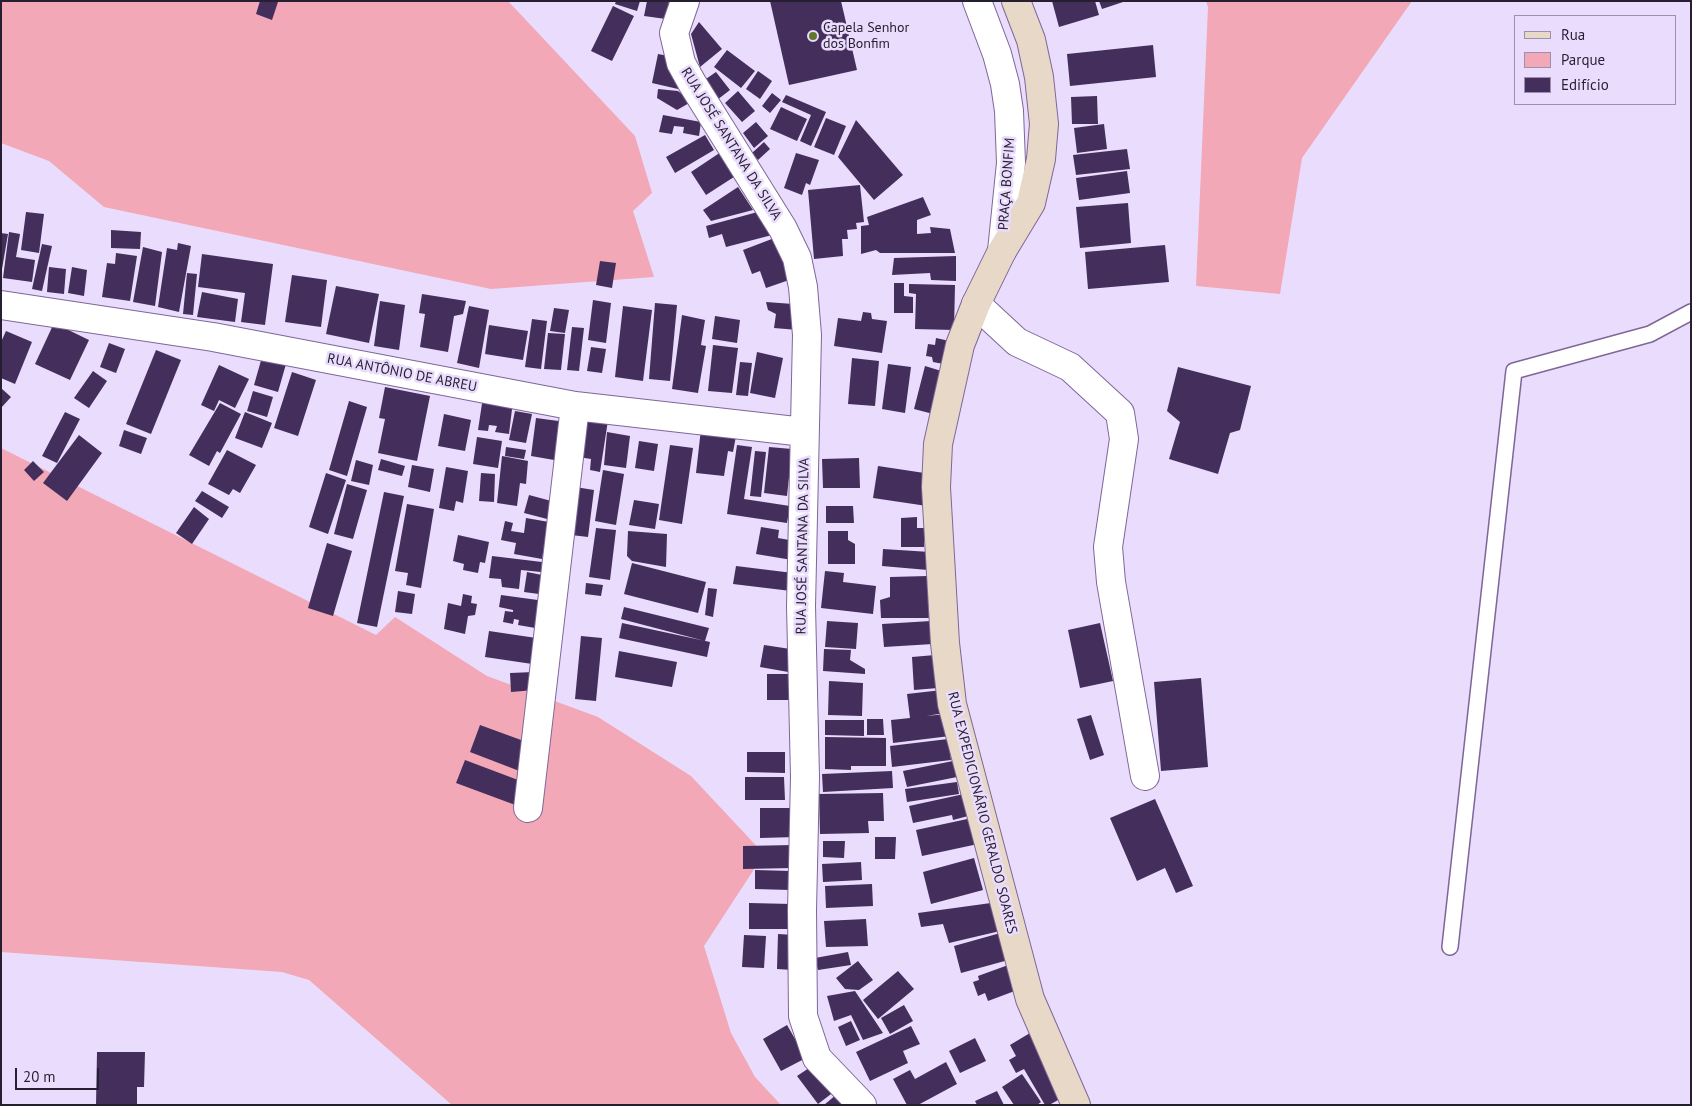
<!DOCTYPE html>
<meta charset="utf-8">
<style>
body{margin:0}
#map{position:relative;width:1692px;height:1106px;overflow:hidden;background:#eadcfd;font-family:"PT Sans",sans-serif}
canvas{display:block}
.frame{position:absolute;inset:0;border:2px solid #271e32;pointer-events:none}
.legend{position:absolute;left:1514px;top:15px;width:162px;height:90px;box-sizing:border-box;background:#eadcfd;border:1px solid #9c90ac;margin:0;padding:6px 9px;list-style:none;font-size:15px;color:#271e32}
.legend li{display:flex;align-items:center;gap:10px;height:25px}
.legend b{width:25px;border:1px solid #9c90ac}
.scale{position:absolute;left:15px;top:1068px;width:84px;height:22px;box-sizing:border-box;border:2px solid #271e32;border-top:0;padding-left:6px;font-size:15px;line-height:18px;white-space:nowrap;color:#271e32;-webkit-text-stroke:4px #eadcfd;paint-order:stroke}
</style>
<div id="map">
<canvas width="1692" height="1106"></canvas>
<div class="frame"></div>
<ul class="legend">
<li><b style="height:6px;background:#e7d8c8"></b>Rua</li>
<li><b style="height:14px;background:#f2a8b7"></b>Parque</li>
<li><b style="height:14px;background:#442e5b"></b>Edifício</li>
</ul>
<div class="scale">20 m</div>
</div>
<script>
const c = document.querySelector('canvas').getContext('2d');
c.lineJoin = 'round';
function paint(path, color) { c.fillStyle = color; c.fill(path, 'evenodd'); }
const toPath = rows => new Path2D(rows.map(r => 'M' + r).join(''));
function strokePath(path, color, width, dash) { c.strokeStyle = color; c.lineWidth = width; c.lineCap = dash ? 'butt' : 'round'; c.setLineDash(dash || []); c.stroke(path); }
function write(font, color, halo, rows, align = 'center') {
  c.font = font + ' "PT Sans",sans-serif'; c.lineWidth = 5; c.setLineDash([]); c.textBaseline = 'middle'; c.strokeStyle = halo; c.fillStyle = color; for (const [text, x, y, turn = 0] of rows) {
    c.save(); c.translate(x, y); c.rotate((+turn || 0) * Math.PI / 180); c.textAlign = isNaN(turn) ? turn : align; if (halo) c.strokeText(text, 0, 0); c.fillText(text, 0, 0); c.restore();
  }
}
const green = toPath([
 [1,1,508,1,635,136,652,193,633,211,654,277,491,289,104,207,49,161,1,143],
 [1206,1,1412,1,1302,158,1280,294,1196,286,1208,7],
 [1,448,376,635,395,617,487,676,598,717,691,776,764,854,704,946,731,1033,755,1077,781,1105,452,1105,309,980,282,972,1,952]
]);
const building = toPath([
 [260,1,278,2,272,20,256,14],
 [616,1,640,1,637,11,615,4],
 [647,1,669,1,666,19,644,16],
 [770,1,841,1,857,70,789,85],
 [1052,1,1095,1,1099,15,1059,27],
 [1099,1,1123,1,1123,2,1102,9],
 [613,6,634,16,612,61,591,51],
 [699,22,722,49,700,67,691,34],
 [1153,45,1156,77,1070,86,1067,54],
 [727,50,755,71,741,88,714,67],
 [658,54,674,57,681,74,678,89,652,83],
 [758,71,772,81,760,99,746,89],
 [716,72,730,90,717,100,703,81],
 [658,89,678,91,691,102,677,110,657,98],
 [738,91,755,111,742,122,725,103],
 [772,93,781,100,770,113,762,106],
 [786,95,826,112,811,146,800,141,811,115,782,102],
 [1097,96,1098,124,1072,124,1071,97],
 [781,107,807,119,797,141,770,129],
 [663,115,701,122,699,136,683,133,684,127,674,126,672,134,659,132],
 [826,118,846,126,834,155,814,147],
 [856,120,903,175,874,200,838,157],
 [756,122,768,136,754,148,743,133],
 [1104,124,1107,149,1077,153,1074,128],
 [705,135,714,150,675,173,666,157],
 [764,142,770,149,758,160,752,153],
 [1127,149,1130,169,1076,175,1073,155],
 [721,152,737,175,706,195,691,172],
 [796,153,819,160,810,185,806,183,802,195,784,188],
 [1127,171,1130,193,1079,200,1076,178],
 [860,185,864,222,856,223,857,229,847,230,848,239,842,239,843,256,814,259,808,190],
 [738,187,753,210,711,221,703,210],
 [923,197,931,215,917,220,917,234,931,233,930,227,950,229,955,253,880,253,876,250,861,254,861,226,869,225,867,217],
 [1128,203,1131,243,1080,248,1076,207],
 [765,210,772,235,726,247,722,234,709,238,706,226],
 [26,212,44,214,39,253,21,250],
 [111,230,141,232,140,249,111,248],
 [9,232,20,234,16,257,35,260,32,282,3,278],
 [1,233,8,234,2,269,1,269],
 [777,237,792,279,766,288,760,271,752,274,743,250],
 [178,243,191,246,179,312,158,307,167,248,177,250],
 [42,244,52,246,42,291,32,289],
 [1165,245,1169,282,1088,289,1085,252],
 [143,247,162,252,155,306,133,302],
 [116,253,137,256,130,301,102,297,107,263,115,264],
 [202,254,273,264,265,325,241,322,245,293,198,287],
 [956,256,956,281,931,280,930,273,892,275,894,258],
 [600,261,616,263,612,288,596,285],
 [49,267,66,269,64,294,47,292],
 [72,267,87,270,84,296,68,293],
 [187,273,197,274,193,315,183,314],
 [292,275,327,280,321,327,285,322],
 [894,283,904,283,904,296,913,297,913,313,894,313],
 [909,284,955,285,954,330,915,329,916,294,909,293],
 [336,286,379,294,369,343,326,334],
 [202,292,238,299,235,322,197,317],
 [422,294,466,301,463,314,454,316,448,352,420,347,425,314,419,313],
 [593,300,611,303,606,343,588,340],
 [380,301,405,305,399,350,374,346],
 [766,302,793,304,798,330,774,328,776,314,768,310],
 [655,303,677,305,670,381,649,379],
 [469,306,489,310,479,368,457,363],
 [623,306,652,310,643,381,615,377],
 [554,308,569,310,565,333,550,331],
 [863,312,871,313,872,319,887,321,882,353,834,346,838,318,861,321],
 [682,315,705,320,701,345,706,346,698,393,672,389],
 [715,316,740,320,737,343,712,339],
 [532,319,547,321,541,369,525,367],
 [54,323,89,340,70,380,35,364],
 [489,325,528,331,523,360,485,354],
 [572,327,584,328,579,371,567,370],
 [6,331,32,342,15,384,1,378,1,342],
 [548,333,565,334,561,370,544,369],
 [936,338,954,342,949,365,933,362,932,357,926,356,928,344,935,345],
 [109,343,125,349,116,373,100,367],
 [713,345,738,348,732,393,708,391],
 [591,347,606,349,602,373,587,371],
 [156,350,181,360,151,434,126,424],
 [757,352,783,358,775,398,750,393],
 [262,357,286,364,278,392,254,385],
 [852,358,879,361,875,406,848,404],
 [740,362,752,363,748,396,736,395],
 [888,364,911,367,905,413,882,409],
 [219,365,249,379,235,408,219,400,214,411,201,405],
 [925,366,948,373,937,415,914,409],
 [1178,367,1251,386,1240,430,1230,433,1218,474,1169,459,1180,422,1167,411],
 [93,371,107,381,89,408,74,398],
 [292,372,316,380,298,436,274,428],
 [385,387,430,396,417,461,378,453,385,419,379,418],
 [1,388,11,397,1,408],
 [253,391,273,397,267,417,247,411],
 [483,397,513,401,509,434,495,432,497,426,489,425,488,431,478,430],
 [349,401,367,407,347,476,329,470],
 [220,403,241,414,220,453,217,451,209,466,189,455],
 [579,409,609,414,600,472,590,470,591,459,572,456],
 [515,411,532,414,526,443,509,440],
 [65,412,80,419,57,463,42,456],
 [245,412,272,423,262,448,235,438],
 [444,414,471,420,465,451,438,446],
 [536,418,566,422,560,461,531,456],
 [701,429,736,436,733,452,728,451,724,476,696,473],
 [124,430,147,438,141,454,119,446],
 [607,432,630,436,626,468,604,465],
 [79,435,102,453,67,501,43,483],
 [477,437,502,441,498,468,473,464],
 [639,441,658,444,654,471,635,468],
 [670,445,693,448,682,524,659,520],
 [737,445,752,447,744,499,790,506,787,523,727,514],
 [506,447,526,450,524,459,505,456],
 [769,447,792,449,787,496,764,493],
 [227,450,256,465,240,493,233,489,229,495,208,484],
 [755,451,766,452,761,497,750,496],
 [502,456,528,461,526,484,520,483,517,506,497,503],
 [859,458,860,488,823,488,822,459],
 [381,459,405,466,402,476,378,470],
 [356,460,373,465,369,485,351,481],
 [33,461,44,472,34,481,24,470],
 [412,465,434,469,430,492,408,487],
 [878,466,931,474,927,506,873,498],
 [446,467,468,471,463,503,456,501,454,511,439,508],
 [603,470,624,474,616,525,595,521],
 [326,473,346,480,328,534,309,527],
 [481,473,495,474,494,502,479,501],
 [347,484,367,490,353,539,334,534],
 [569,486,594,490,588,537,563,534],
 [202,491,229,507,222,518,195,501],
 [384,492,404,496,377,627,357,623],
 [529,495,555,502,551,520,524,513],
 [634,500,659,504,655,529,629,525],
 [407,504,434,509,421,588,406,585,408,573,395,571],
 [826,506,853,506,854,523,826,523],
 [194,507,209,519,192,544,176,533],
 [917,517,917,528,924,528,924,547,901,547,901,518],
 [526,518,549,522,542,559,514,554,516,543,501,540,505,521,513,523,511,531,524,533],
 [761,527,779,530,778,538,795,541,792,560,756,554],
 [596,528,616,530,610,580,589,577],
 [628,531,667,534,666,567,632,561,627,556],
 [828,531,848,531,848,540,855,544,855,564,828,564],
 [458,535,489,542,485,563,480,562,478,573,463,570,464,564,453,561],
 [327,543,352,551,333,616,308,608],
 [883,549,930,552,928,570,882,566],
 [492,556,542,562,541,572,521,570,519,589,502,587,501,579,489,578],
 [632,563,706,582,698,613,624,594],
 [736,566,793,573,791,591,733,584],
 [825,571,844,573,843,582,876,586,873,614,821,608],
 [527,572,542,575,539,594,524,592],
 [928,576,929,618,881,618,880,600,890,597,890,577],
 [586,583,603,585,601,596,585,594],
 [708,588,717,589,713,617,705,615],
 [398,591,415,594,412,614,395,612],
 [463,594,472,596,471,603,477,604,475,615,468,616,465,634,444,629,448,603,461,606],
 [501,595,545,601,541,629,518,625,519,620,514,619,513,624,503,622,505,611,513,612,513,610,499,607],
 [624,607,709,628,705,641,621,619],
 [827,621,858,623,856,649,825,647],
 [931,621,933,644,884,647,882,624],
 [622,623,710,642,707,657,619,638],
 [1100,623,1113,681,1080,688,1068,630],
 [489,631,543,639,539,665,485,657],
 [581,636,602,638,596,701,575,699],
 [764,645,797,650,794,673,760,667],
 [824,649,851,650,850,660,865,669,865,674,823,671],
 [619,651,677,662,672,687,615,677],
 [935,655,938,688,914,690,912,657],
 [534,672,535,690,511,692,510,673],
 [767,674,793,674,793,700,767,700],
 [1201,678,1208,767,1161,771,1154,682],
 [829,681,863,683,862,716,828,715],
 [942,690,945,713,926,716,947,714,950,736,893,743,891,720,910,718,907,694],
 [1091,715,1104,755,1090,760,1077,719],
 [867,719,883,719,884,735,867,735],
 [825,720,864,720,864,736,825,735],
 [480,725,532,744,522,772,470,752],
 [825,737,886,738,886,766,851,766,851,770,825,769],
 [948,739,951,760,892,767,890,746],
 [747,752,785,752,785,773,747,772],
 [465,760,526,783,518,806,456,783],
 [953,761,957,777,907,787,903,771],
 [892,771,893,788,823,792,822,774],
 [745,777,784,777,785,800,745,800],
 [957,782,959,794,907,802,905,789],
 [883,793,884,821,868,821,869,833,820,834,819,794],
 [964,794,968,816,953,820,952,815,913,823,909,806],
 [1155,799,1193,886,1176,893,1165,868,1137,881,1110,818],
 [760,808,796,808,796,837,760,838],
 [972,818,978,844,922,856,916,830],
 [875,837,896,837,895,859,875,859],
 [823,841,845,841,844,858,823,857],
 [794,845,794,868,743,869,743,846],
 [974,858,983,890,931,904,923,872],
 [861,862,862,880,823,882,822,864],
 [755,870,791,871,790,890,755,889],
 [872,884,873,906,826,908,825,886],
 [749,903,791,904,791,929,749,929],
 [991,903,1000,931,949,943,943,924,921,927,918,913],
 [866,919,868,946,826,947,824,921],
 [1004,932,1012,959,961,973,954,946],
 [778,934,794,935,793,970,777,969],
 [744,935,766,936,764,968,742,967],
 [848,952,851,965,818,970,815,958],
 [858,961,873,980,859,990,845,989,836,978],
 [1011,964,1020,989,988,1001,985,993,978,996,973,982,979,980,978,976],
 [898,971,914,989,878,1019,863,1000],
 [855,991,883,1033,863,1040,851,1015,834,1021,827,996],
 [904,1005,913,1021,890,1034,881,1018],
 [851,1021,860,1040,846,1046,838,1027],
 [787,1025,806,1058,781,1071,763,1039],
 [911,1026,920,1044,903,1051,908,1063,870,1081,856,1052],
 [1035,1030,1071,1093,1049,1105,1045,1105,1024,1069,1016,1073,1009,1060,1016,1056,1010,1045],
 [975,1038,986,1061,960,1073,949,1051],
 [97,1052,145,1052,144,1087,137,1087,137,1105,96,1105],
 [946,1062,957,1084,918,1105,907,1105,893,1079,910,1070,915,1079],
 [815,1064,835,1091,818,1104,797,1076],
 [1022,1074,1041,1102,1037,1105,1014,1105,1002,1087],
 [997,1091,1004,1105,977,1105,975,1101],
 [837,1094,856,1105,824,1105]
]);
const lane = toPath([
 [1450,947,1514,371,1650,334,1691,312]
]);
const street = toPath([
 [685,1,674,33,681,63,692,83,783,229,797,258,803,287,807,335,801,606,805,777,802,910,803,1016,817,1058,862,1105],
 [977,1,997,54,1005,84,1009,111,1011,163,1002,251],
 [976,304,1017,342,1070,367,1120,413,1124,439,1108,547,1111,582,1145,776],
 [1,305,213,337,575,406,804,432],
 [528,808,575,406]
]);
const secondary = toPath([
 [1016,1,1031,40,1039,77,1044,124,1041,159,1031,203,1002,251,976,304,960,345,938,444,936,487,945,643,952,704,1030,999,1076,1105]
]);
const markers = [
 [813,36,5,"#5f782b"]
];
const poiNames = [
 ["Capela Senhor",823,28],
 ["dos Bonfim",823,44]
];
const streetNames = [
 ["RUA JOSÉ SANTANA DA SILVA",731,144,58],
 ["PRAÇA BONFIM",1007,184,-86],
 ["RUA ANTÔNIO DE ABREU",402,373,11],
 ["RUA JOSÉ SANTANA DA SILVA",803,546,-89],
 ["RUA EXPEDICIONÁRIO GERALDO SOARES",982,813,76]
];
paint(green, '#f2a8b7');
paint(building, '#442e5b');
strokePath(lane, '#7e6798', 18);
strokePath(street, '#7e6798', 30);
strokePath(secondary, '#7e6798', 30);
strokePath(lane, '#fff', 15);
strokePath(street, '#fff', 28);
strokePath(secondary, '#e7d8c8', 28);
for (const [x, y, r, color] of markers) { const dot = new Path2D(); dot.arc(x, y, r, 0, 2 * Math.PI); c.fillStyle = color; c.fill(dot); strokePath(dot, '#eadcfd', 2); }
write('14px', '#271e32', '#eadcfd', poiNames, 'left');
write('14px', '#271e32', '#eadcfd', streetNames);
</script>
